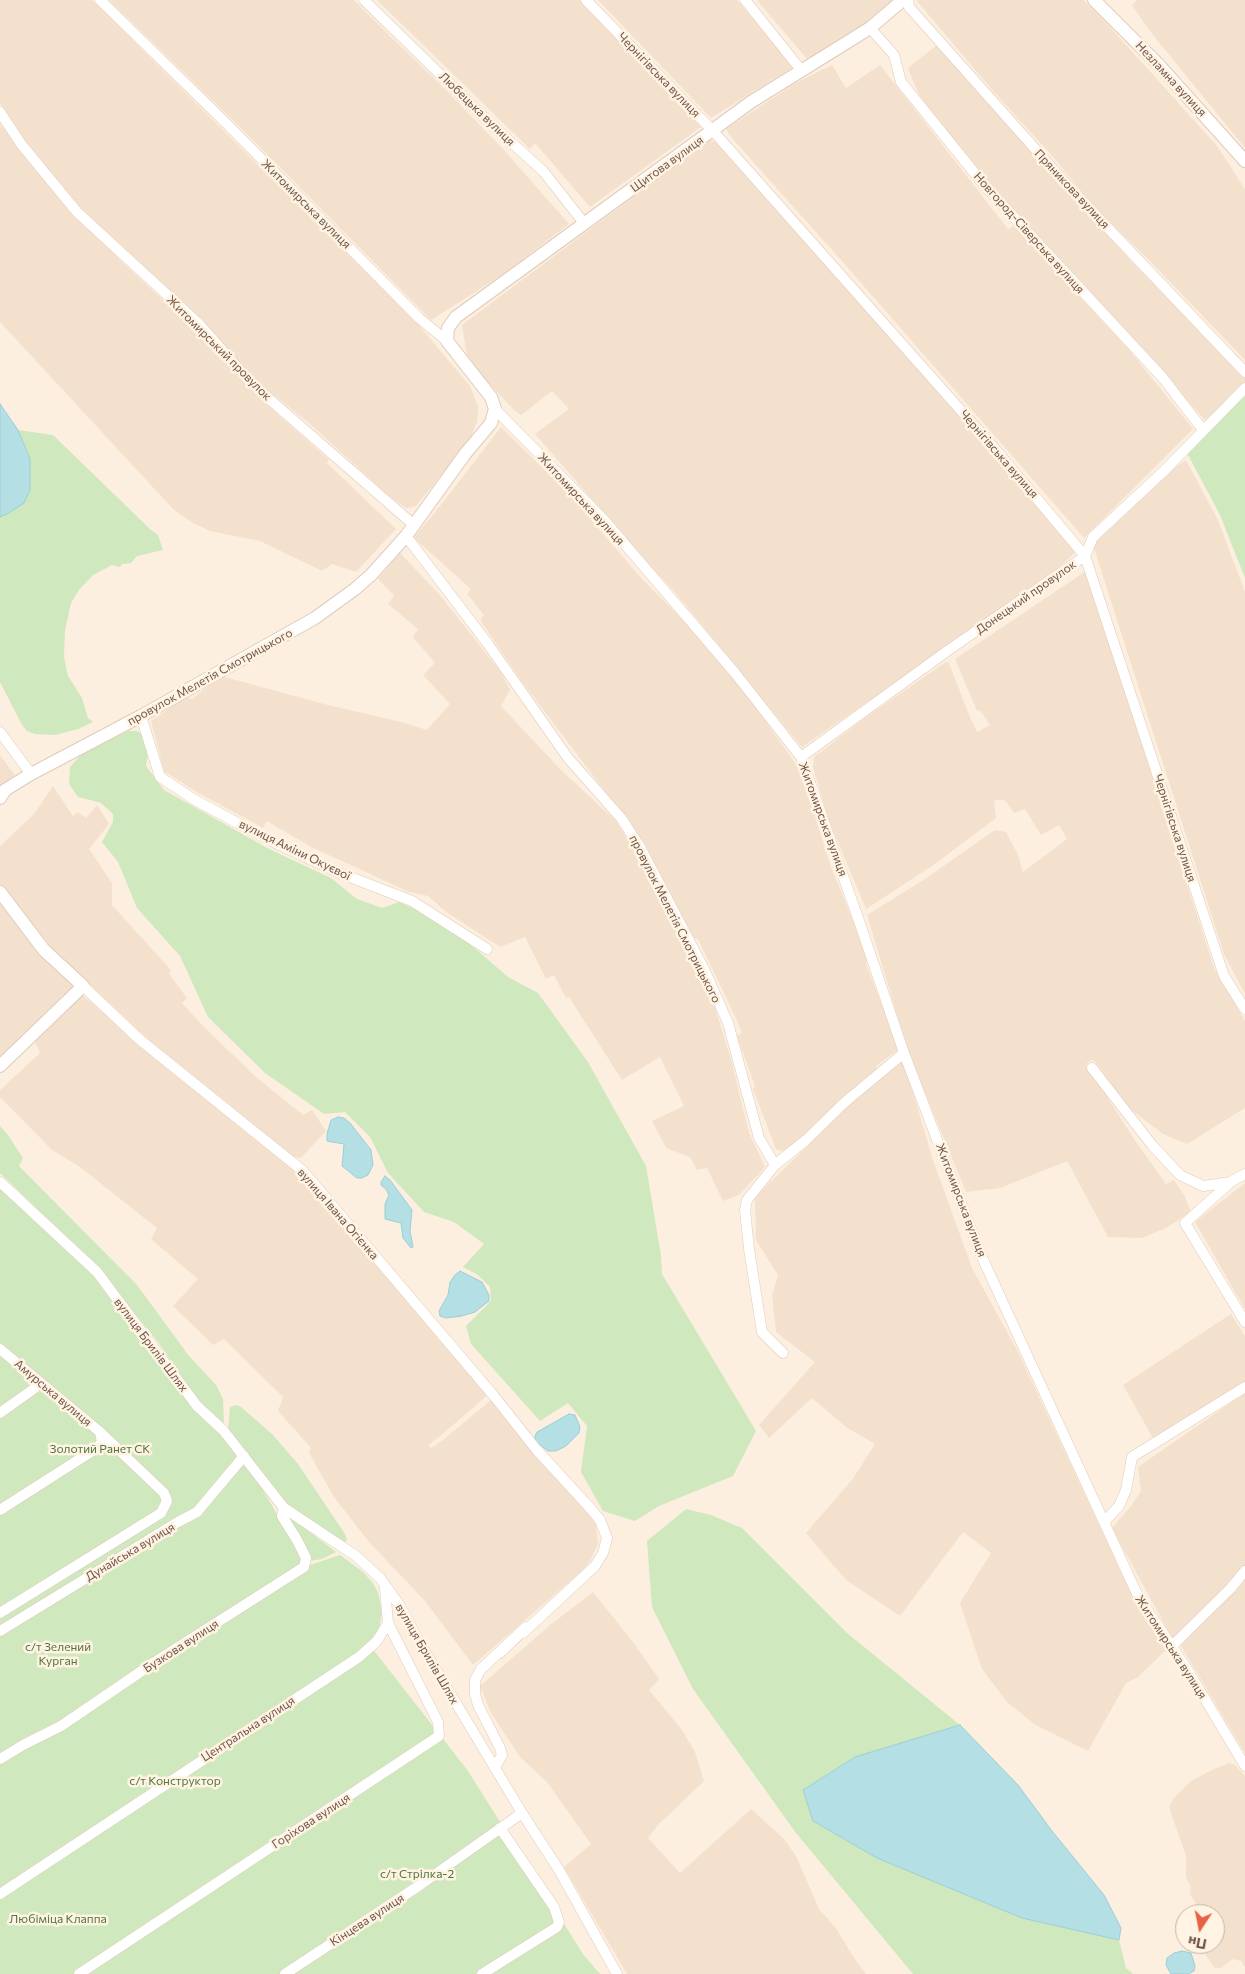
<!DOCTYPE html>
<meta charset="utf-8">
<style>
body{margin:0}
#map{position:relative;width:1245px;height:1974px;overflow:hidden;background:#fcefdf;font-family:Commissioner,sans-serif}
canvas{display:block}
.north{position:absolute;left:1175px;top:1904px;width:50px;height:50px;box-sizing:border-box;background:#fff4e4;border:1px solid #c6b4a5;border-radius:50%;rotate:191deg;font-size:14px;font-weight:700;line-height:20px;text-align:center;color:#715547}
.north::after{content:'';display:block;margin:auto;width:18px;height:22px;background:#e56344;clip-path:polygon(50% 0,100% 100%,50% 72%,0 100%)}
</style>
<div id="map">
<canvas width="1245" height="1974"></canvas>
<div class="north">Пн</div>
</div>
<script>
const c = document.querySelector('canvas').getContext('2d');
c.lineJoin = 'round';
function paint(path, color) { c.fillStyle = color; c.fill(path, 'evenodd'); }
const toPath = rows => new Path2D(rows.map(r => 'M' + r).join(''));
function strokePath(path, color, width, dash) { c.strokeStyle = color; c.lineWidth = width; c.lineCap = dash ? 'butt' : 'round'; c.setLineDash(dash || []); c.stroke(path); }
function write(font, color, halo, rows, align = 'center') {
  c.font = font + ' Commissioner,sans-serif'; c.lineWidth = 5; c.setLineDash([]); c.textBaseline = 'middle'; c.strokeStyle = halo; c.fillStyle = color; for (const [text, x, y, turn = 0] of rows) {
    c.save(); c.translate(x, y); c.rotate((+turn || 0) * Math.PI / 180); c.textAlign = isNaN(turn) ? turn : align; if (halo) c.strokeText(text, 0, 0); c.fillText(text, 0, 0); c.restore();
  }
}
const residential = toPath([
 [0,0,92,0,417,323,470,386,478,407,477,422,469,441,416,506,406,508,389,496,310,424,255,380,206,324,154,278,81,209,35,156,0,103],
 [109,0,354,0,392,38,448,92,503,149,569,224,502,275,431,320,246,133],
 [377,0,581,0,701,127,590,207,535,143,530,149],
 [598,0,737,0,793,67,711,118],
 [757,0,893,0,861,27,807,59],
 [916,0,1083,0,1098,14,1156,78,1217,146,1245,189,1245,360,1148,259,1092,205,1054,158,994,92],
 [1137,0,1245,0,1245,148,1149,30,1132,5],
 [937,45,1131,261,1245,377,1245,385,1205,420,1088,289,994,189,955,142,919,95,908,68],
 [832,65,846,88,880,65,1008,229,1014,226,1130,351,1193,429,1084,538,841,260,730,136,726,129,794,84],
 [0,124,74,212,120,260,191,326,249,389,329,460,327,463,396,529,356,572,332,564,322,571,260,541,210,531,193,523,174,510,0,322],
 [709,140,724,145,1006,471,1057,526,1076,552,1048,577,802,747,674,591,649,565,535,434,569,409,552,391,521,415,514,410,486,380,467,356,462,325],
 [501,427,570,495,642,579,695,632,752,702,798,767,811,802,830,864,860,938,867,960,866,964,899,1049,876,1066,877,1070,810,1132,786,1150,781,1151,776,1149,753,1089,755,1086,737,1036,742,1032,725,995,698,939,693,938,628,818,626,819,523,683,480,620,484,615,467,594,471,589,414,538,444,501],
 [1186,460,1218,520,1245,592,1245,994,1224,954,1093,545,1173,469],
 [400,553,439,594,500,671,510,690,501,706,561,770,617,822,678,925,710,992,731,1059,749,1133,765,1167,739,1195,723,1201,707,1168,697,1170,690,1157,666,1148,652,1121,684,1106,660,1057,622,1080,569,997,566,998,554,975,546,979,525,937,500,947,446,912,428,896,409,892,366,872,311,847,267,821,263,828,195,791,164,771,151,721,170,708,182,695,192,699,214,682,225,677,324,704,401,722,427,730,450,704,423,675,435,663,413,637,418,629,388,604,394,595,378,579],
 [1086,571,1214,968,1245,1021,1245,1108,1187,1144,1163,1134,1129,1108,1093,1059,1086,1064,1132,1136,1166,1184,1174,1180,1184,1195,1191,1212,1166,1228,1142,1238,1108,1237,1067,1161,1000,1188,966,1192,908,1051,867,915,922,881,995,830,1006,832,1018,855,1023,872,1067,839,1059,825,1041,835,1025,809,1014,813,1005,800,994,800,996,818,935,864,866,909,829,821,813,768,814,757,862,720,946,662,949,663,969,715,977,732,990,725,980,710,977,711,955,659],
 [0,755,14,774,15,778,0,790],
 [53,786,73,816,78,812,86,818,97,805,109,824,89,849,112,883,112,905,171,970,169,974,187,998,182,1003,202,1025,256,1077,303,1115,312,1110,326,1131,301,1158,291,1156,167,1057,56,953,0,884,0,846,34,814],
 [0,899,75,986,0,1059],
 [82,995,296,1171,437,1334,436,1337,489,1394,439,1437,428,1445,431,1448,443,1440,491,1400,587,1507,596,1526,598,1544,591,1559,584,1569,473,1665,425,1601,369,1542,334,1497,309,1453,311,1448,278,1411,283,1397,224,1339,213,1345,173,1306,198,1279,151,1239,157,1228,80,1167,52,1150,0,1097,0,1090,40,1053,35,1042],
 [903,1059,933,1160,972,1268,1017,1350,1128,1587,1166,1650,1137,1678,1126,1683,1088,1751,1034,1724,1007,1702,982,1669,960,1603,991,1553,963,1532,900,1616,846,1580,806,1533,852,1480,875,1444,846,1427,812,1398,769,1438,759,1425,815,1362,776,1332,772,1295,778,1275,756,1240,755,1197,886,1070],
 [1245,1183,1245,1309,1195,1222],
 [1231,1314,1245,1336,1245,1382,1154,1440,1123,1385],
 [1245,1393,1245,1568,1179,1635,1172,1638,1112,1528,1131,1506,1141,1491,1138,1467],
 [1245,1578,1245,1753,1181,1646,1207,1614],
 [593,1592,633,1642,659,1679,649,1690,682,1730,695,1752,704,1781,657,1826,648,1838,680,1873,751,1809,784,1839,796,1856,819,1909,836,1928,854,1958,866,1974,627,1974,564,1867,591,1844,547,1782,520,1757,491,1713,480,1686,549,1626],
 [1229,1763,1235,1765,1245,1776,1245,1967,1241,1961,1232,1959,1221,1968,1215,1968,1198,1944,1215,1944,1215,1914,1196,1914,1196,1904,1190,1894,1191,1887,1186,1877,1186,1856,1169,1807,1174,1798,1191,1781,1214,1769]
]);
const green = toPath([
 [1245,396,1245,578,1220,515,1186,451],
 [18,430,53,435,151,530,158,535,163,550,137,556,131,563,122,564,120,567,112,565,93,575,79,590,71,603,65,631,64,657,68,676,82,698,88,718,93,722,78,729,55,735,35,734,27,731,22,725,0,682,0,517,7,514,30,490,30,459],
 [128,731,137,731,145,737,149,745,146,766,164,790,269,849,331,878,357,899,382,908,399,902,432,917,470,944,508,977,538,993,588,1062,646,1166,661,1256,662,1274,756,1431,733,1476,659,1506,635,1521,603,1511,581,1472,587,1426,568,1403,540,1421,471,1344,466,1326,491,1301,490,1287,478,1275,463,1267,484,1244,454,1222,424,1212,388,1173,370,1137,345,1112,324,1114,265,1073,208,1017,180,956,137,908,118,862,102,842,113,822,113,814,101,803,78,797,69,784,70,767,81,755],
 [0,1126,8,1135,23,1158,19,1166,137,1285,189,1356,216,1385,223,1399,224,1422,221,1424,201,1407,158,1342,100,1272,52,1223,0,1173],
 [0,1186,96,1276,205,1418,252,1471,307,1566,340,1555,363,1572,372,1582,378,1592,382,1613,379,1629,368,1643,468,1771,583,1954,600,1974,0,1974],
 [236,1405,241,1407,273,1435,298,1464,345,1534,347,1540,344,1543,285,1503,228,1432,230,1407],
 [686,1509,711,1515,742,1528,847,1633,960,1725,855,1757,803,1790,813,1821,877,1858,1022,1918,1119,1940,1126,1968,1133,1974,913,1974,796,1833,693,1689,652,1607,647,1541],
 [285,1516,293,1519,336,1552,322,1559,310,1561]
]);
const water = toPath([
 [0,404,18,430,30,459,30,490,24,503,7,514,0,517,0,404],
 [338,1117,344,1118,350,1123,371,1150,373,1165,368,1175,362,1178,357,1178,342,1166,344,1144,327,1141,327,1134,331,1120,338,1117],
 [385,1176,390,1180,412,1210,410,1231,413,1247,411,1248,403,1238,401,1223,385,1219,385,1204,389,1195,386,1189,381,1185,381,1182,385,1176],
 [460,1271,482,1282,489,1295,489,1301,475,1312,462,1316,446,1318,440,1316,439,1311,448,1295,450,1282,455,1275,460,1271],
 [569,1414,575,1415,580,1427,579,1433,566,1446,556,1451,548,1451,535,1441,535,1436,537,1432,569,1414],
 [960,1725,1018,1785,1052,1831,1104,1895,1121,1928,1119,1940,1022,1918,877,1858,813,1821,803,1790,855,1757,960,1725],
 [1182,1951,1191,1953,1195,1966,1194,1971,1188,1974,1171,1974,1166,1965,1167,1958,1174,1953,1182,1951]
]);
const minor = toPath([
 [100,0,226,123,419,318,447,341],
 [364,0,492,125,543,171,584,223],
 [586,0,713,131,996,450,1085,556,1224,976,1245,1009],
 [745,0,801,70],
 [908,0,909,7,1070,188,1245,372],
 [870,28,894,55,901,82,985,186,1163,378,1203,430],
 [0,112,21,144,77,212,200,325,252,384,414,525],
 [495,409,605,521,735,673,801,757,858,918,904,1053,981,1255,1138,1596,1187,1669,1245,1766],
 [406,536,488,644,568,758,621,818,640,847,704,969,728,1023,759,1138,775,1165],
 [141,716,160,777,195,800,271,841,337,872,412,901,487,949],
 [0,732,31,774],
 [801,757,950,649,1085,556,1093,537,1164,471,1245,388],
 [83,986,139,1039,303,1171,494,1396,536,1449,591,1509,600,1520,607,1538,603,1553,595,1566,523,1633],
 [1092,1068,1152,1145,1180,1175,1203,1186,1231,1182],
 [1245,1174,1232,1181,1185,1223,1245,1322],
 [0,1182,97,1272,197,1406,223,1430,284,1508,356,1556,380,1578,400,1606,420,1643,522,1813,559,1870,617,1974],
 [0,1349,100,1432,164,1493,167,1501,161,1513,0,1613],
 [783,1353,762,1332,749,1249,745,1210,747,1200,775,1165,806,1140,845,1102,904,1053],
 [0,1413,35,1388,36,1384,34,1377],
 [0,1510,97,1448,102,1442,100,1432],
 [1105,1521,1119,1506,1126,1490,1132,1457,1245,1387],
 [0,1631,178,1522,197,1512,244,1456],
 [1172,1646,1231,1588,1245,1571],
 [500,1653,526,1628],
 [0,1759,23,1745,61,1726,155,1662,304,1567,306,1558,297,1540,282,1516,284,1508],
 [495,1767,502,1755,500,1748,478,1705,475,1694,475,1680,481,1669,526,1627],
 [0,1894,359,1657,377,1641,388,1623],
 [79,1974,439,1736,438,1722,388,1623,385,1588],
 [285,1974,420,1885,522,1813],
 [482,1974,557,1927,559,1922,554,1907,500,1828]
]);
const tertiary = toPath([
 [1094,0,1158,64,1245,161],
 [0,798,5,790,31,774,141,716,315,618,355,589,371,575,406,536,465,454,491,423,495,409,491,397,447,341,448,328,456,317,751,102,870,28,903,0],
 [0,892,44,950,83,986,0,1066]
]);
const streetNames = [
 ["Чернігівська вулиця",659,75,46],
 ["Незламна вулиця",1171,79,47],
 ["Любецька вулиця",477,109,44],
 ["Щитова вулиця",667,164,-36],
 ["Пряникова вулиця",1072,189,47],
 ["Житомирська вулиця",306,204,45],
 ["Новгород-Сіверська вулиця",1029,233,48],
 ["Житомирський провулок",219,348,45],
 ["Чернігівська вулиця",999,454,49],
 ["Житомирська вулиця",581,499,47],
 ["Донецький провулок",1026,597,-35],
 ["провулок Мелетія Смотрицького",210,677,-29],
 ["Житомирська вулиця",823,819,70],
 ["Чернігівська вулиця",1175,828,72],
 ["вулиця Аміни Окуєвої",295,850,26],
 ["провулок Мелетія Смотрицького",675,919,63],
 ["Житомирська вулиця",961,1200,69],
 ["вулиця Івана Огієнка",338,1214,49],
 ["вулиця Брилів Шлях",151,1345,53],
 ["Амурська вулиця",53,1393,40],
 ["Дунайська вулиця",130,1552,-31],
 ["Бузкова вулиця",181,1646,-33],
 ["Житомирська вулиця",1171,1647,57],
 ["вулиця Брилів Шлях",427,1654,60],
 ["Центральна вулиця",248,1729,-33],
 ["Горіхова вулиця",311,1821,-33],
 ["Кінцева вулиця",367,1920,-33]
];
const parkNames = [
 ["Золотий Ранет СК",100,1449],
 ["с/т Зелений",58,1647],
 ["Курган",58,1661],
 ["с/т Конструктор",175,1781],
 ["с/т Стрілка-2",417,1874],
 ["Любіміца Клаппа",58,1919]
];
paint(residential, '#f3e1cd');
paint(green, '#d0e8be');
paint(water, '#b4dfe4');
strokePath(water, '#9bced6', 1);
strokePath(minor, '#dfcbbb', 11);
strokePath(tertiary, '#dfcbbb', 14);
strokePath(minor, '#fff', 10);
strokePath(tertiary, '#fff', 12);
write('12px', '#715547', '#fff4e4', streetNames);
write('12px', '#527740', '#fff4e4', parkNames);
</script>
